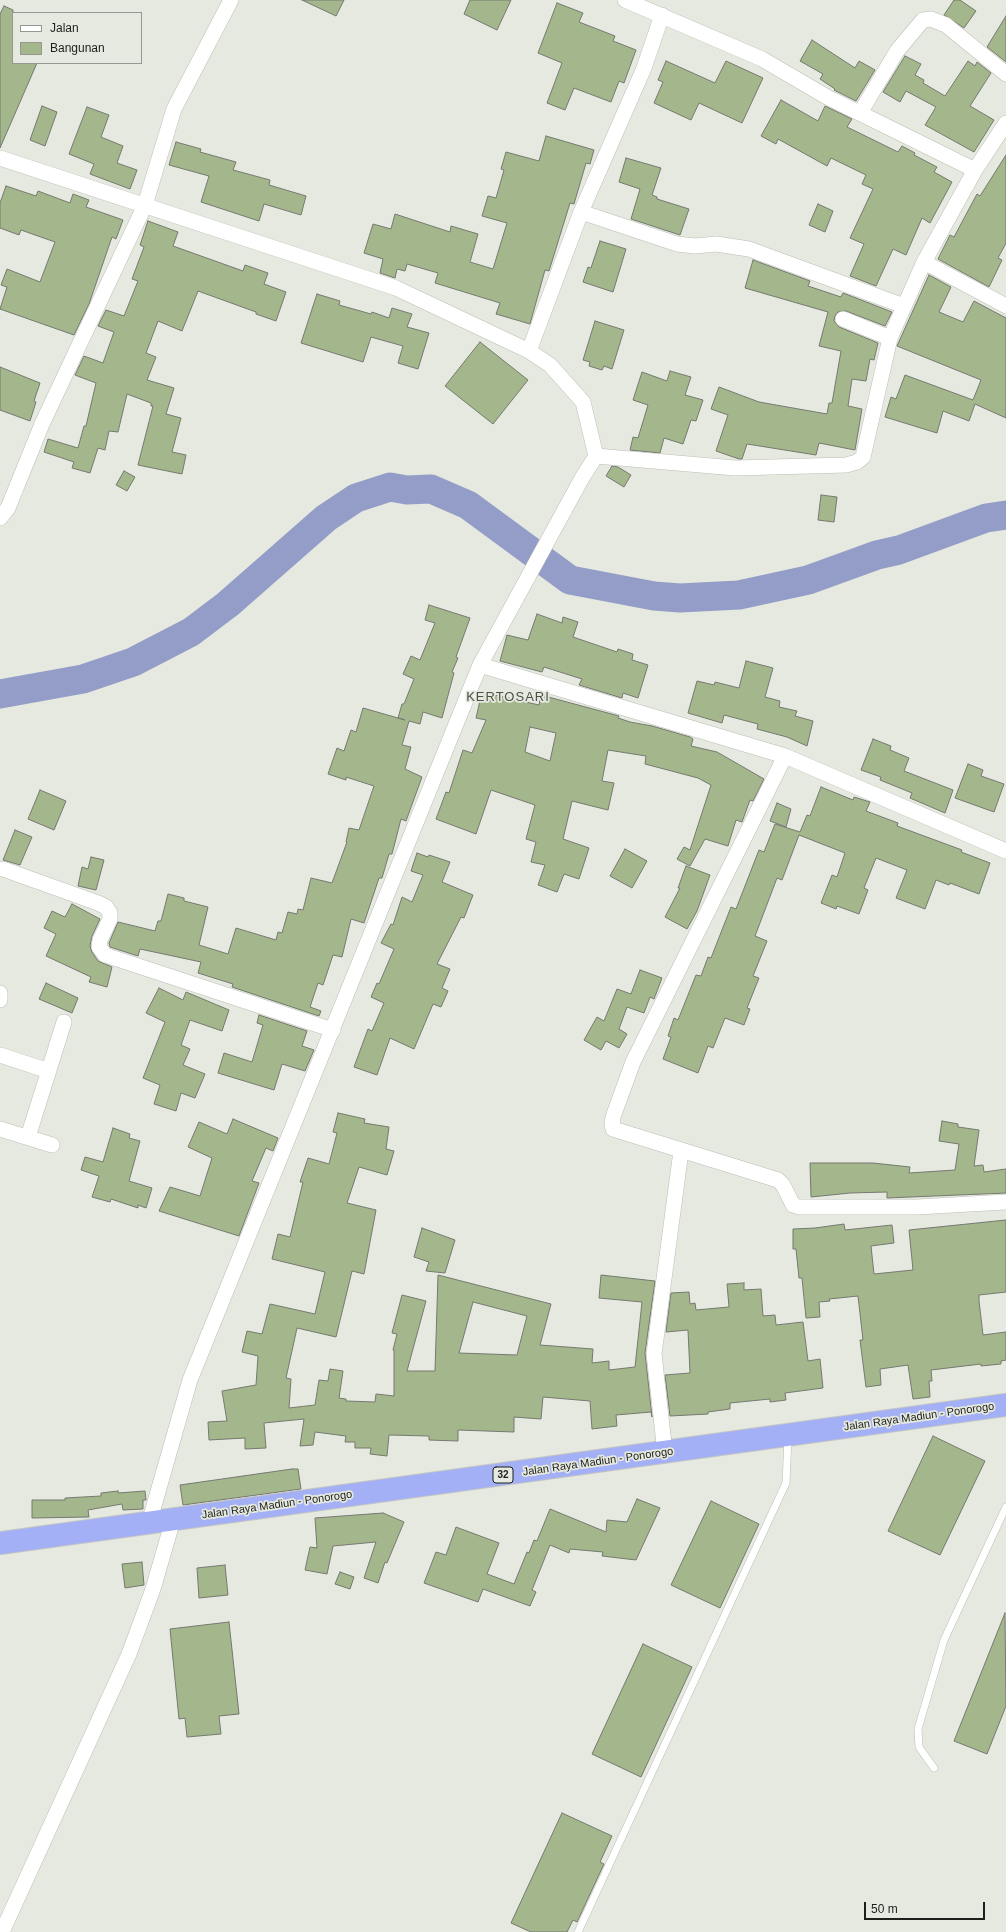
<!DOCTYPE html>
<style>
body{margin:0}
#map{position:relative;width:1006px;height:1932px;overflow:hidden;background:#e5e9df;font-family:Arial,sans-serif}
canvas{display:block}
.legend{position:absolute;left:12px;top:12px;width:130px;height:52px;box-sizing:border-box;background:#e5e9df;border:1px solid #959891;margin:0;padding:5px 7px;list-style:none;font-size:12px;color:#1d1f1b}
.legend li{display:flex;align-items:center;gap:8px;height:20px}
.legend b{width:20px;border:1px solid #959891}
.scale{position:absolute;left:864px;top:1902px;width:121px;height:18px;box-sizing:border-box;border:2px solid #1d1f1b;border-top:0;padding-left:5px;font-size:12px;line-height:14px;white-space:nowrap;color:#1d1f1b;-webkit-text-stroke:3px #e5e9df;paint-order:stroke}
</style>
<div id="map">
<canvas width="1006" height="1932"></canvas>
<ul class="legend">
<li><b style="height:5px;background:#fff"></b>Jalan</li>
<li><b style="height:11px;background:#a4b68b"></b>Bangunan</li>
</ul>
<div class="scale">50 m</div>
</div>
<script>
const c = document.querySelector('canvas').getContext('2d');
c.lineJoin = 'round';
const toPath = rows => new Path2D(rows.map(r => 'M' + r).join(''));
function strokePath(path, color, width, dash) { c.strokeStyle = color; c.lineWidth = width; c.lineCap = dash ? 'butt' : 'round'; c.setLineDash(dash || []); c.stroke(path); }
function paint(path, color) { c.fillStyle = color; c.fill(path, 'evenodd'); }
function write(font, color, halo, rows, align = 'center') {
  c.font = font + ' Arial,sans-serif'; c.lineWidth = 3.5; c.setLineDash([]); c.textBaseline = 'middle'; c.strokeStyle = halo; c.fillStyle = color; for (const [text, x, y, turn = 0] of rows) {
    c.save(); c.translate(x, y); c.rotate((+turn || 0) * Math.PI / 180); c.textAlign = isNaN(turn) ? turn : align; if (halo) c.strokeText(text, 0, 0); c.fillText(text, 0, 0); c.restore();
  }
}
const river = toPath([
 [0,694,83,679,133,662,191,632,228,604,326,518,356,498,390,487,407,490,431,489,468,505,570,580,654,596,680,598,739,595,808,580,877,555,899,550,986,518,1006,515]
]);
const building = toPath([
 [302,0,344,0,336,16,302,0],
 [470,0,511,0,497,30,464,14,470,0],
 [954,0,960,0,976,11,964,28,944,15,954,0],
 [557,3,583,13,579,22,615,36,613,41,636,50,624,83,619,81,611,102,574,88,565,110,547,103,562,63,538,53,557,3],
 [4,6,13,10,13,63,37,63,0,148,0,14,4,6],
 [1006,16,1006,62,987,47,1006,16],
 [812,40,855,68,859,61,875,70,856,101,834,90,835,89,820,79,823,74,800,61,812,40],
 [905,56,921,64,915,75,924,80,923,83,945,96,968,61,975,66,977,62,991,73,970,106,994,120,974,152,925,125,936,107,906,91,900,102,883,92,905,56],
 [666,61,715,83,726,61,763,78,742,123,699,103,691,120,654,103,663,82,658,80,666,61],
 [781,100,818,121,825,106,852,119,847,127,898,152,902,146,915,153,914,155,937,167,934,172,952,182,930,223,922,218,906,255,893,249,876,286,850,276,864,244,850,238,873,189,862,184,866,175,831,158,827,166,778,139,776,144,761,136,781,100],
 [42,106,57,112,45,146,30,140,42,106],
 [87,107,109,115,101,137,123,146,117,163,137,170,130,189,90,174,94,164,69,154,87,107],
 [546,136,594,150,590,164,586,163,574,204,570,203,549,271,545,270,530,324,496,314,500,303,435,283,438,273,407,264,405,271,397,269,395,278,380,273,383,259,364,253,373,224,391,229,395,214,450,232,451,226,478,234,470,262,493,269,507,223,482,216,488,196,496,198,504,170,501,169,506,152,539,161,546,136],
 [176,142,201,149,200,152,236,162,233,170,270,180,269,185,306,196,301,215,264,204,259,221,201,202,209,176,169,165,176,142],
 [1006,155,1006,243,998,258,1002,260,989,287,938,259,950,235,954,237,977,194,980,196,1006,155],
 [626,158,661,168,652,195,657,197,657,199,689,209,680,235,631,219,640,189,619,182,626,158],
 [6,186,36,196,38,191,70,203,73,194,89,200,86,207,123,220,116,239,112,237,89,304,74,335,0,309,7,287,1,285,7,269,40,282,55,242,21,230,19,235,0,228,0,203,6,186],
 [818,204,833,211,825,232,809,225,818,204],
 [148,221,178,232,173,246,243,271,245,265,268,273,264,284,286,292,276,321,256,314,256,312,198,291,182,331,158,321,146,353,156,357,147,380,174,388,166,414,181,418,172,452,186,455,182,474,138,465,153,406,151,406,151,403,127,394,118,432,109,431,105,450,98,448,90,473,72,468,74,462,44,452,48,439,78,448,84,426,86,426,96,383,75,375,84,356,103,363,114,332,98,326,106,310,124,316,138,281,132,279,144,247,140,245,148,221],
 [600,241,626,249,613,292,583,282,588,267,591,268,600,241],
 [753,260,810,281,808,286,841,297,843,293,892,312,885,326,846,311,838,312,835,316,834,321,839,327,878,343,874,360,870,359,866,381,852,379,848,406,862,409,855,450,819,443,816,455,747,444,742,459,739,459,716,451,728,415,711,409,719,387,759,402,827,414,829,403,832,403,841,351,819,346,828,312,745,288,753,260],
 [929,275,951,287,939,312,963,322,974,301,1006,318,1006,418,975,404,969,421,943,411,937,433,885,417,891,397,896,399,905,375,973,400,981,380,897,346,929,275],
 [317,294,340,301,339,305,371,314,372,312,389,318,392,308,412,314,407,327,429,333,418,369,398,363,403,346,371,337,363,362,301,343,317,294],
 [595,321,624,330,612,369,604,366,602,370,589,366,590,362,583,360,595,321],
 [480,342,528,380,493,424,445,386,480,342],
 [0,367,40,383,34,401,36,402,30,421,0,410,0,367],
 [670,371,691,377,685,395,703,400,696,421,691,420,683,444,664,438,660,453,630,450,633,437,638,438,648,405,633,400,642,372,667,381,670,371],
 [612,466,618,467,631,475,624,487,606,476,612,466],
 [124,471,135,477,127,491,116,485,124,471],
 [821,495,837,497,834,522,818,520,821,495],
 [429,605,470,618,456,657,458,658,452,672,454,673,442,718,423,712,420,724,409,721,402,745,411,747,405,769,422,777,406,821,401,819,392,854,389,854,382,878,379,878,364,923,351,919,342,957,333,955,323,985,318,983,310,1007,321,1011,319,1016,232,987,233,984,198,973,201,962,140,949,138,956,110,947,109,943,118,922,155,931,158,921,161,921,168,894,184,898,184,901,208,907,199,945,228,954,236,928,276,940,278,932,282,933,288,912,297,914,298,909,303,910,311,878,332,883,347,842,346,842,349,828,359,830,374,786,346,777,346,780,328,774,337,748,344,751,351,730,356,732,363,708,405,720,398,718,402,704,404,704,414,679,403,674,411,656,420,660,435,623,425,620,429,605],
 [537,614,562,623,563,617,578,622,573,637,617,652,618,649,633,654,632,660,648,665,638,698,623,693,622,698,579,685,582,679,544,667,542,672,500,661,507,635,528,640,537,614],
 [746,661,773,668,765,697,780,701,779,707,797,711,795,716,813,721,807,746,787,737,757,729,758,724,724,715,722,723,688,713,697,681,714,685,715,682,739,688,746,661],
 [482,692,539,705,541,695,619,716,618,718,630,722,652,726,690,737,693,739,691,746,717,752,764,779,753,801,750,800,742,822,736,820,728,846,705,839,690,866,677,859,684,847,690,850,711,785,698,778,645,764,646,756,608,750,602,781,614,783,608,810,572,801,563,839,589,848,579,879,564,874,557,892,538,885,545,865,531,862,536,842,526,839,535,805,491,790,476,834,436,819,446,792,449,793,463,750,472,753,486,720,476,718,482,692],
 [530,727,556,733,550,761,525,752,530,727],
 [873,739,891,746,890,750,909,758,904,771,953,790,945,813,910,798,912,793,880,780,881,777,861,770,873,739],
 [968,764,983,770,981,776,1004,784,994,812,955,798,968,764],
 [821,787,853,800,854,797,870,802,866,811,898,823,897,826,962,850,961,852,990,863,979,894,950,883,949,885,936,880,925,909,896,898,907,870,876,858,864,888,868,890,859,914,837,906,836,909,821,903,832,875,837,877,845,853,799,835,782,880,777,878,755,936,767,941,753,976,759,978,747,1008,750,1009,744,1025,725,1018,713,1048,708,1046,698,1073,663,1059,671,1037,668,1036,674,1018,678,1020,696,975,701,976,708,957,711,958,731,907,736,909,759,850,764,852,775,824,800,832,807,815,810,816,821,787],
 [40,790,66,801,54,830,28,819,40,790],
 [777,803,791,809,786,827,770,821,777,803],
 [15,830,32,837,20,865,3,860,15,830],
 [625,849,647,861,632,888,610,876,625,849],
 [417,853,428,857,429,855,450,862,442,882,473,895,464,918,461,917,437,964,450,969,442,988,448,991,441,1007,433,1004,414,1049,390,1038,377,1075,354,1067,368,1029,372,1031,384,1003,371,997,377,983,379,984,394,949,381,943,391,924,393,925,402,897,412,902,423,875,411,871,417,853],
 [91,857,104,860,96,890,78,886,82,867,88,869,91,857],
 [686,866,710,875,697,911,687,929,665,917,680,888,678,888,686,866],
 [72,904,100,919,92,936,90,946,92,952,98,961,112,967,107,987,89,982,91,977,46,956,56,934,44,928,52,911,65,917,72,904],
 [640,970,662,978,654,999,650,997,644,1013,627,1007,619,1029,627,1034,619,1048,606,1041,601,1050,584,1040,597,1017,604,1021,617,989,631,994,640,970],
 [46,983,78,998,72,1013,39,999,46,983],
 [159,988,183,1000,186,992,229,1010,222,1031,190,1020,181,1045,190,1049,183,1065,205,1074,195,1098,181,1093,176,1111,154,1104,160,1085,143,1078,165,1022,146,1013,159,988],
 [259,1015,307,1031,302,1046,314,1050,305,1071,282,1064,274,1090,218,1073,224,1053,252,1062,263,1025,257,1023,259,1015],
 [338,1113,365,1119,364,1123,389,1127,386,1149,394,1151,387,1175,359,1167,347,1203,376,1210,364,1274,352,1271,336,1337,297,1328,286,1378,291,1379,289,1408,315,1405,319,1380,328,1381,330,1369,343,1371,339,1398,346,1399,346,1401,375,1402,376,1394,394,1396,394,1350,393,1350,397,1334,392,1333,402,1295,426,1301,407,1371,435,1371,438,1275,551,1304,540,1345,593,1349,592,1363,609,1361,609,1370,635,1367,642,1302,599,1298,601,1275,655,1281,645,1353,652,1417,651,1412,616,1415,617,1426,592,1429,590,1401,543,1397,541,1419,514,1417,514,1432,458,1430,458,1441,429,1440,429,1436,389,1435,387,1456,370,1454,371,1448,355,1448,355,1442,345,1442,346,1436,315,1432,313,1445,300,1446,304,1419,264,1423,266,1448,245,1449,245,1438,209,1440,208,1422,227,1421,222,1391,256,1385,258,1356,242,1352,247,1331,262,1334,270,1304,315,1314,325,1272,272,1259,278,1234,290,1237,303,1182,300,1182,308,1158,329,1164,337,1133,333,1132,338,1113],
 [473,1302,527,1316,517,1355,459,1353,473,1302],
 [233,1119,278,1138,273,1151,266,1148,252,1181,259,1183,239,1236,159,1211,170,1187,200,1196,212,1158,188,1147,199,1122,227,1134,233,1119],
 [942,1121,958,1124,958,1127,979,1130,974,1166,983,1165,984,1172,1006,1169,1006,1193,887,1198,887,1192,850,1193,811,1197,810,1163,873,1163,910,1167,909,1173,955,1170,959,1144,939,1141,942,1121],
 [113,1128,130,1134,129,1138,140,1141,129,1181,152,1188,146,1208,138,1205,138,1208,111,1199,110,1202,92,1197,99,1176,81,1170,85,1157,103,1162,113,1128],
 [1006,1220,1006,1292,979,1295,979,1301,983,1335,1006,1332,1006,1360,1001,1361,1001,1364,981,1366,981,1364,931,1370,932,1381,929,1381,930,1397,913,1399,908,1365,880,1369,881,1385,866,1387,860,1340,863,1340,858,1296,829,1299,830,1301,819,1302,820,1317,806,1318,802,1278,799,1278,796,1249,793,1249,793,1229,815,1228,844,1224,845,1230,892,1225,894,1243,871,1246,874,1274,913,1270,909,1230,1006,1220],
 [422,1228,455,1240,445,1273,426,1271,429,1262,414,1257,422,1228],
 [744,1283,744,1290,761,1289,763,1316,775,1315,776,1325,803,1322,808,1361,820,1359,823,1388,785,1393,786,1400,770,1402,770,1399,730,1403,730,1409,708,1412,708,1414,670,1416,665,1375,690,1373,688,1330,666,1332,671,1293,689,1292,690,1304,695,1303,696,1310,729,1307,727,1284,744,1283],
 [933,1436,985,1461,940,1555,888,1531,933,1436],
 [292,1469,298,1469,301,1489,183,1505,180,1485,292,1469],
 [118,1491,118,1493,145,1491,146,1500,143,1500,143,1509,123,1510,122,1504,88,1510,89,1517,32,1518,32,1500,65,1500,65,1498,101,1496,101,1493,118,1491],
 [637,1499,660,1508,636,1560,602,1556,603,1552,570,1549,569,1553,550,1545,532,1590,536,1592,530,1606,483,1589,478,1602,424,1583,436,1552,446,1555,456,1527,499,1543,487,1574,514,1584,527,1552,529,1553,534,1540,537,1541,550,1509,606,1532,607,1520,627,1522,637,1499],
 [711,1501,759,1524,720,1608,671,1585,711,1501],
 [383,1513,404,1522,387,1563,385,1562,378,1583,364,1578,376,1542,333,1546,327,1574,305,1570,310,1547,317,1548,315,1518,383,1513],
 [142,1562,144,1585,125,1588,122,1564,142,1562],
 [225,1565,228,1595,199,1598,197,1568,225,1565],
 [340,1572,354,1577,350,1589,335,1584,340,1572],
 [1005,1613,1006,1706,987,1754,954,1741,1005,1613],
 [229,1622,239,1714,219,1716,221,1734,187,1737,185,1718,179,1719,170,1629,229,1622],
 [643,1644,692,1667,641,1777,592,1754,643,1644],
 [562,1813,612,1836,600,1862,604,1864,577,1922,573,1920,567,1932,531,1932,511,1923,562,1813]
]);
const service = toPath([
 [934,1768,919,1747,918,1729,944,1640,1006,1507],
 [578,1932,786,1483,788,1438]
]);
const minor = toPath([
 [625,0,762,59,827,97,975,170],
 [860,113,897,51,923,20,931,19,946,25,1006,74],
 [0,158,396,288,529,351,550,365,583,402,596,456],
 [581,212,677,244,695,246,716,244,749,249,904,306],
 [924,262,1006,306],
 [843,319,890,338],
 [529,351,581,212,644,68,662,15],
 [0,518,8,508,42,424,145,205,174,109,231,0],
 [480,665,785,756,1006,851],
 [785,756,633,1062,613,1117,612,1125,613,1129,778,1180,783,1185,793,1205,799,1207,917,1207,1006,1202],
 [3,869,98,903,106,907,110,913,110,919,100,940,99,947,105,955,333,1030],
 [0,993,0,1000],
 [0,1055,49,1071],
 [0,1129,52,1145],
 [28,1137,64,1022],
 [665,1453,654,1354,681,1151],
 [149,1523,190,1380,480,665,582,478,596,456,735,468,846,465,857,462,863,457,890,338,924,262,975,170,1006,123],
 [2,1932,129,1654,153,1589,173,1520]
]);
const trunk = toPath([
 [0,1543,1006,1405]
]);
const shields = [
 [503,1475,20]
];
const shieldNames = [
 ["32",503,1475]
];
const streetNames = [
 ["Jalan Raya Madiun - Ponorogo",919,1417,-8],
 ["Jalan Raya Madiun - Ponorogo",598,1462,-8],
 ["Jalan Raya Madiun - Ponorogo",277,1505,-8]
];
const quarterNames = [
 ["KERTOSARI",508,697]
];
strokePath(river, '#949dc7', 29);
paint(building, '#a4b68b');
strokePath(building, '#757970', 1);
strokePath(service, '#bbbfb5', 8);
strokePath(minor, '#bbbfb5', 16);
strokePath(trunk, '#c4c5c4', 24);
strokePath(service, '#fff', 7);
strokePath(minor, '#fff', 15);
strokePath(trunk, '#a3b0f6', 22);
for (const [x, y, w] of shields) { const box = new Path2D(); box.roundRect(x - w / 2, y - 8, w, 16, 3); c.fillStyle = '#e5e9df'; c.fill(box); strokePath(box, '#1d1f1b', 1); }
write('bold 10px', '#1d1f1b', null, shieldNames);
write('11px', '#1d1f1b', '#e5e9df', streetNames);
c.letterSpacing = '1px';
write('13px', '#4d5148', '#e5e9df', quarterNames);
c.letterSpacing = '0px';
</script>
